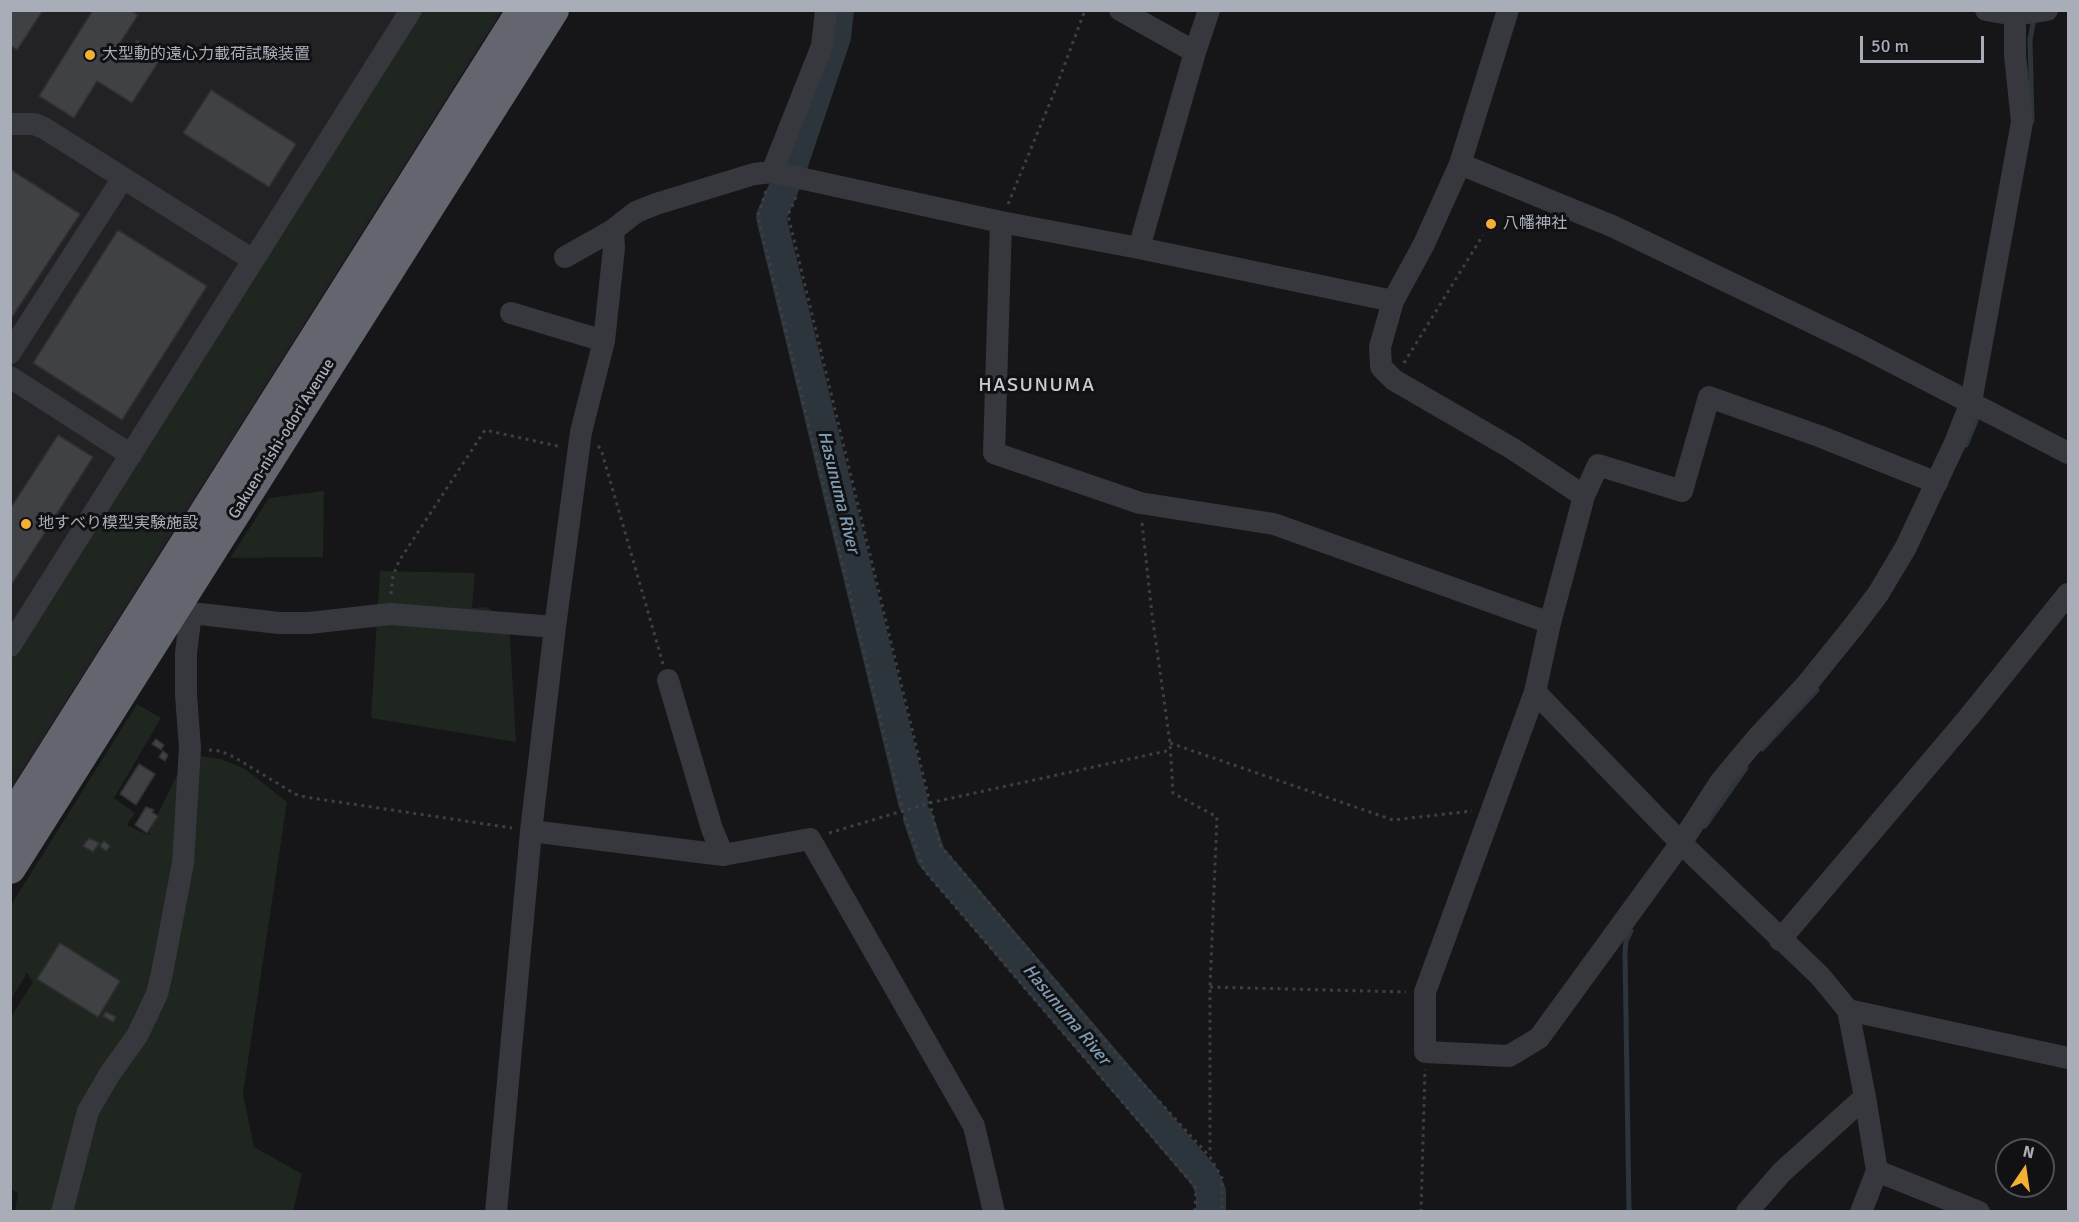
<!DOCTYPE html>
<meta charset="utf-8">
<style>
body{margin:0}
#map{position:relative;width:2079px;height:1222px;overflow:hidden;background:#161618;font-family:Signika,sans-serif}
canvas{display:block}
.frame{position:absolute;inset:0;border:12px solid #a8adb8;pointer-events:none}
.north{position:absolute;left:1995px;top:1138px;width:60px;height:60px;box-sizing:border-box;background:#111113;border:2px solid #4d4f55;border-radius:50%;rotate:13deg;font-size:16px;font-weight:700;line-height:24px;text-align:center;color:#a8adb8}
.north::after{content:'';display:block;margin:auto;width:21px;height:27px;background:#f2b134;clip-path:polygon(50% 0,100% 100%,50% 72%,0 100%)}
.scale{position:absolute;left:1860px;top:36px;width:124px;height:27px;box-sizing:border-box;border:3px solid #a8adb8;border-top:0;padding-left:8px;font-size:18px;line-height:21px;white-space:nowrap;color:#a8adb8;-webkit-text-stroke:4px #111113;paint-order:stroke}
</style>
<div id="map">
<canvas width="2079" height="1222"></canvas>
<div class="frame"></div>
<div class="north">N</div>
<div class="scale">50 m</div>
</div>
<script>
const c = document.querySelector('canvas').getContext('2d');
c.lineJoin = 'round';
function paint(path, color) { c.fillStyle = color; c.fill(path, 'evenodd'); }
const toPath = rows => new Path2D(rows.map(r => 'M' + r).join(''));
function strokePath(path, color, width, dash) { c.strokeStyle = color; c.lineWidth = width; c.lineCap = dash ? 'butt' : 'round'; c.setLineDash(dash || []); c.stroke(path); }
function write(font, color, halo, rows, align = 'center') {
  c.font = font + ' Signika,"Noto Sans JP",sans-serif'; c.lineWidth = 6; c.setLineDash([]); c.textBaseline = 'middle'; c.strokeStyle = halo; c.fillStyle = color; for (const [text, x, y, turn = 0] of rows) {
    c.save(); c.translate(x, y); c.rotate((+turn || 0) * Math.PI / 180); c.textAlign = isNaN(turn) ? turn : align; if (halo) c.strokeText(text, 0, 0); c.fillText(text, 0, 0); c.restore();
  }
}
const built = toPath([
 [11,11,502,11,11,789]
]);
const green = toPath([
 [422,11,498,11,11,780,11,664],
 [324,491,323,557,230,558,269,498],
 [380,571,475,573,472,608,486,607,509,620,516,742,371,718],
 [137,704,161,718,114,798,135,813,127,825,148,835,185,758,192,755,221,759,245,769,287,802,243,1094,254,1147,302,1174,293,1211,15,1211,18,1193,10,1189,11,1017,33,982,27,973,11,999,11,905]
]);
const stream = toPath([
 [2032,121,2030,40,2033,24],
 [1966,445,1978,416],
 [1762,749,1817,690],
 [1705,826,1746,768],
 [1629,1212,1625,953,1626,941,1631,931]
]);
const river = toPath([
 [792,167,836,37,839,10],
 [785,185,771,217,913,802],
 [918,818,931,856,1204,1176,1211,1192,1211,1212]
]);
const building = toPath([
 [10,10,43,10,17,50,10,45,10,10],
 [93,10,130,10,138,15,116,49,127,56,137,40,162,56,132,103,97,81,74,118,39,96,93,10],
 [211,90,296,144,269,187,183,133,211,90],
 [10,169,80,214,10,320,10,169],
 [1490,217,1497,222,1491,231,1484,226,1490,217],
 [118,230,207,286,122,420,33,363,118,230],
 [58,435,93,457,10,587,10,509,58,435],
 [156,739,164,745,161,750,152,744,156,739],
 [163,751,168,755,165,761,159,757,163,751],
 [139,764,155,774,136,805,120,794,139,764],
 [146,807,154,810,152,812,158,816,147,833,135,825,146,807],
 [89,838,99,843,93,852,83,846,89,838],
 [104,841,110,846,106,851,100,846,104,841],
 [60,943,120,981,98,1017,37,979,60,943],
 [106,1012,116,1017,113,1022,103,1016,106,1012]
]);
const path = toPath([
 [766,191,758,216,903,812,924,870,1196,1188,1195,1212],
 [796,197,788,215,940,845,1125,1064,1210,1157,1222,1178,1222,1212],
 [1008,204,1054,93,1085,10],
 [1404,363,1483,235],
 [598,446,601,449,663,664],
 [1142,523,1152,614,1170,743,1173,793,1217,817,1210,987,1210,1155],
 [391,594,393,576,399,561,485,430,562,447],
 [1170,743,1393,820,1472,811],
 [209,750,220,751,234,757,295,794,305,797,512,828],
 [829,833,929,803,1171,750],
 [1210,987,1406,992],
 [1421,1212,1425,1069]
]);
const minor = toPath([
 [1120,10,1195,52],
 [1986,10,2015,15,2047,10],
 [10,124,34,124,44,128,253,260],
 [1460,164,1612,226,1859,345,2068,453],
 [772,172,822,46,826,10],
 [1001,222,994,453,1140,503,1274,524,1550,623],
 [1139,248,1393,301,1424,244,1460,164,1508,10],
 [565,257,613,230,636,212,656,204,754,174,772,172,1001,222,1139,248,1195,52,1209,10],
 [1393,301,1380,347,1381,367,1394,380,1513,449,1584,496,1550,623,1535,692,1681,843,1820,976,1848,1010,1865,1097,1877,1171,1979,1212],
 [511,313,604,341],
 [10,353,123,178],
 [10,377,131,455],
 [1584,496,1598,465,1682,491,1709,397,1819,436,1937,483],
 [191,613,279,623,309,623,390,614,555,627],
 [10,646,411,10],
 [668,680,712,829,723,855],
 [1535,692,1425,992,1425,1052,1509,1056,1539,1038,1681,843,1721,781,1757,738,1807,684,1853,627,1878,594,1906,547,1955,443,1971,402,2022,122,2015,55,2015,15],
 [531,831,723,855,810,839,974,1126,994,1212],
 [1780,940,1969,717,2068,594],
 [1848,1010,2068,1058],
 [62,1212,88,1111,111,1072,137,1036,157,994,162,973,183,863,190,748,186,695,186,653,191,613,179,604],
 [496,1212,531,831,555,627,581,432,604,341,614,248,613,230],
 [1747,1212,1782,1172,1865,1097],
 [1861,1212,1877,1171]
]);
const highway = toPath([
 [10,822,523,10],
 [10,868,553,10]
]);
const markers = [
 [90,55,6,"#f2b134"],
 [1491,224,6,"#f2b134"],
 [26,524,6,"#f2b134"]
];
const poiNames = [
 ["大型動的遠心力載荷試験装置",102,55],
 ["八幡神社",1503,224],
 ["地すべり模型実験施設",38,524]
];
const streetNames = [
 ["Gakuen-nishi-odori Avenue",282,439,-58]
];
const waterNames = [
 ["Hasunuma River",838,492,76],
 ["Hasunuma River",1066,1015,50]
];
const quarterNames = [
 ["HASUNUMA",1037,386]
];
paint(built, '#222225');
paint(green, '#1e261f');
strokePath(stream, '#2c353c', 5);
strokePath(river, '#2c353c', 30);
paint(building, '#404145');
strokePath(building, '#303034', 1.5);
strokePath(path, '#3d3f44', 3, [3, 4.5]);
strokePath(minor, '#37383d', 22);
strokePath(highway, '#63666e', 32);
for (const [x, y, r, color] of markers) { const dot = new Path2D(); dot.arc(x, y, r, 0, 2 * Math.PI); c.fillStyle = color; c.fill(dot); strokePath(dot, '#111113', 2); }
write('16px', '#a8adb8', '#111113', poiNames, 'left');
write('16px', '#a8adb8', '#111113', streetNames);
write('italic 18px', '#7f9bb3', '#111113', waterNames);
c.letterSpacing = '1.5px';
write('20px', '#c9ccd4', '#111113', quarterNames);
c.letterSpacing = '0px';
</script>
